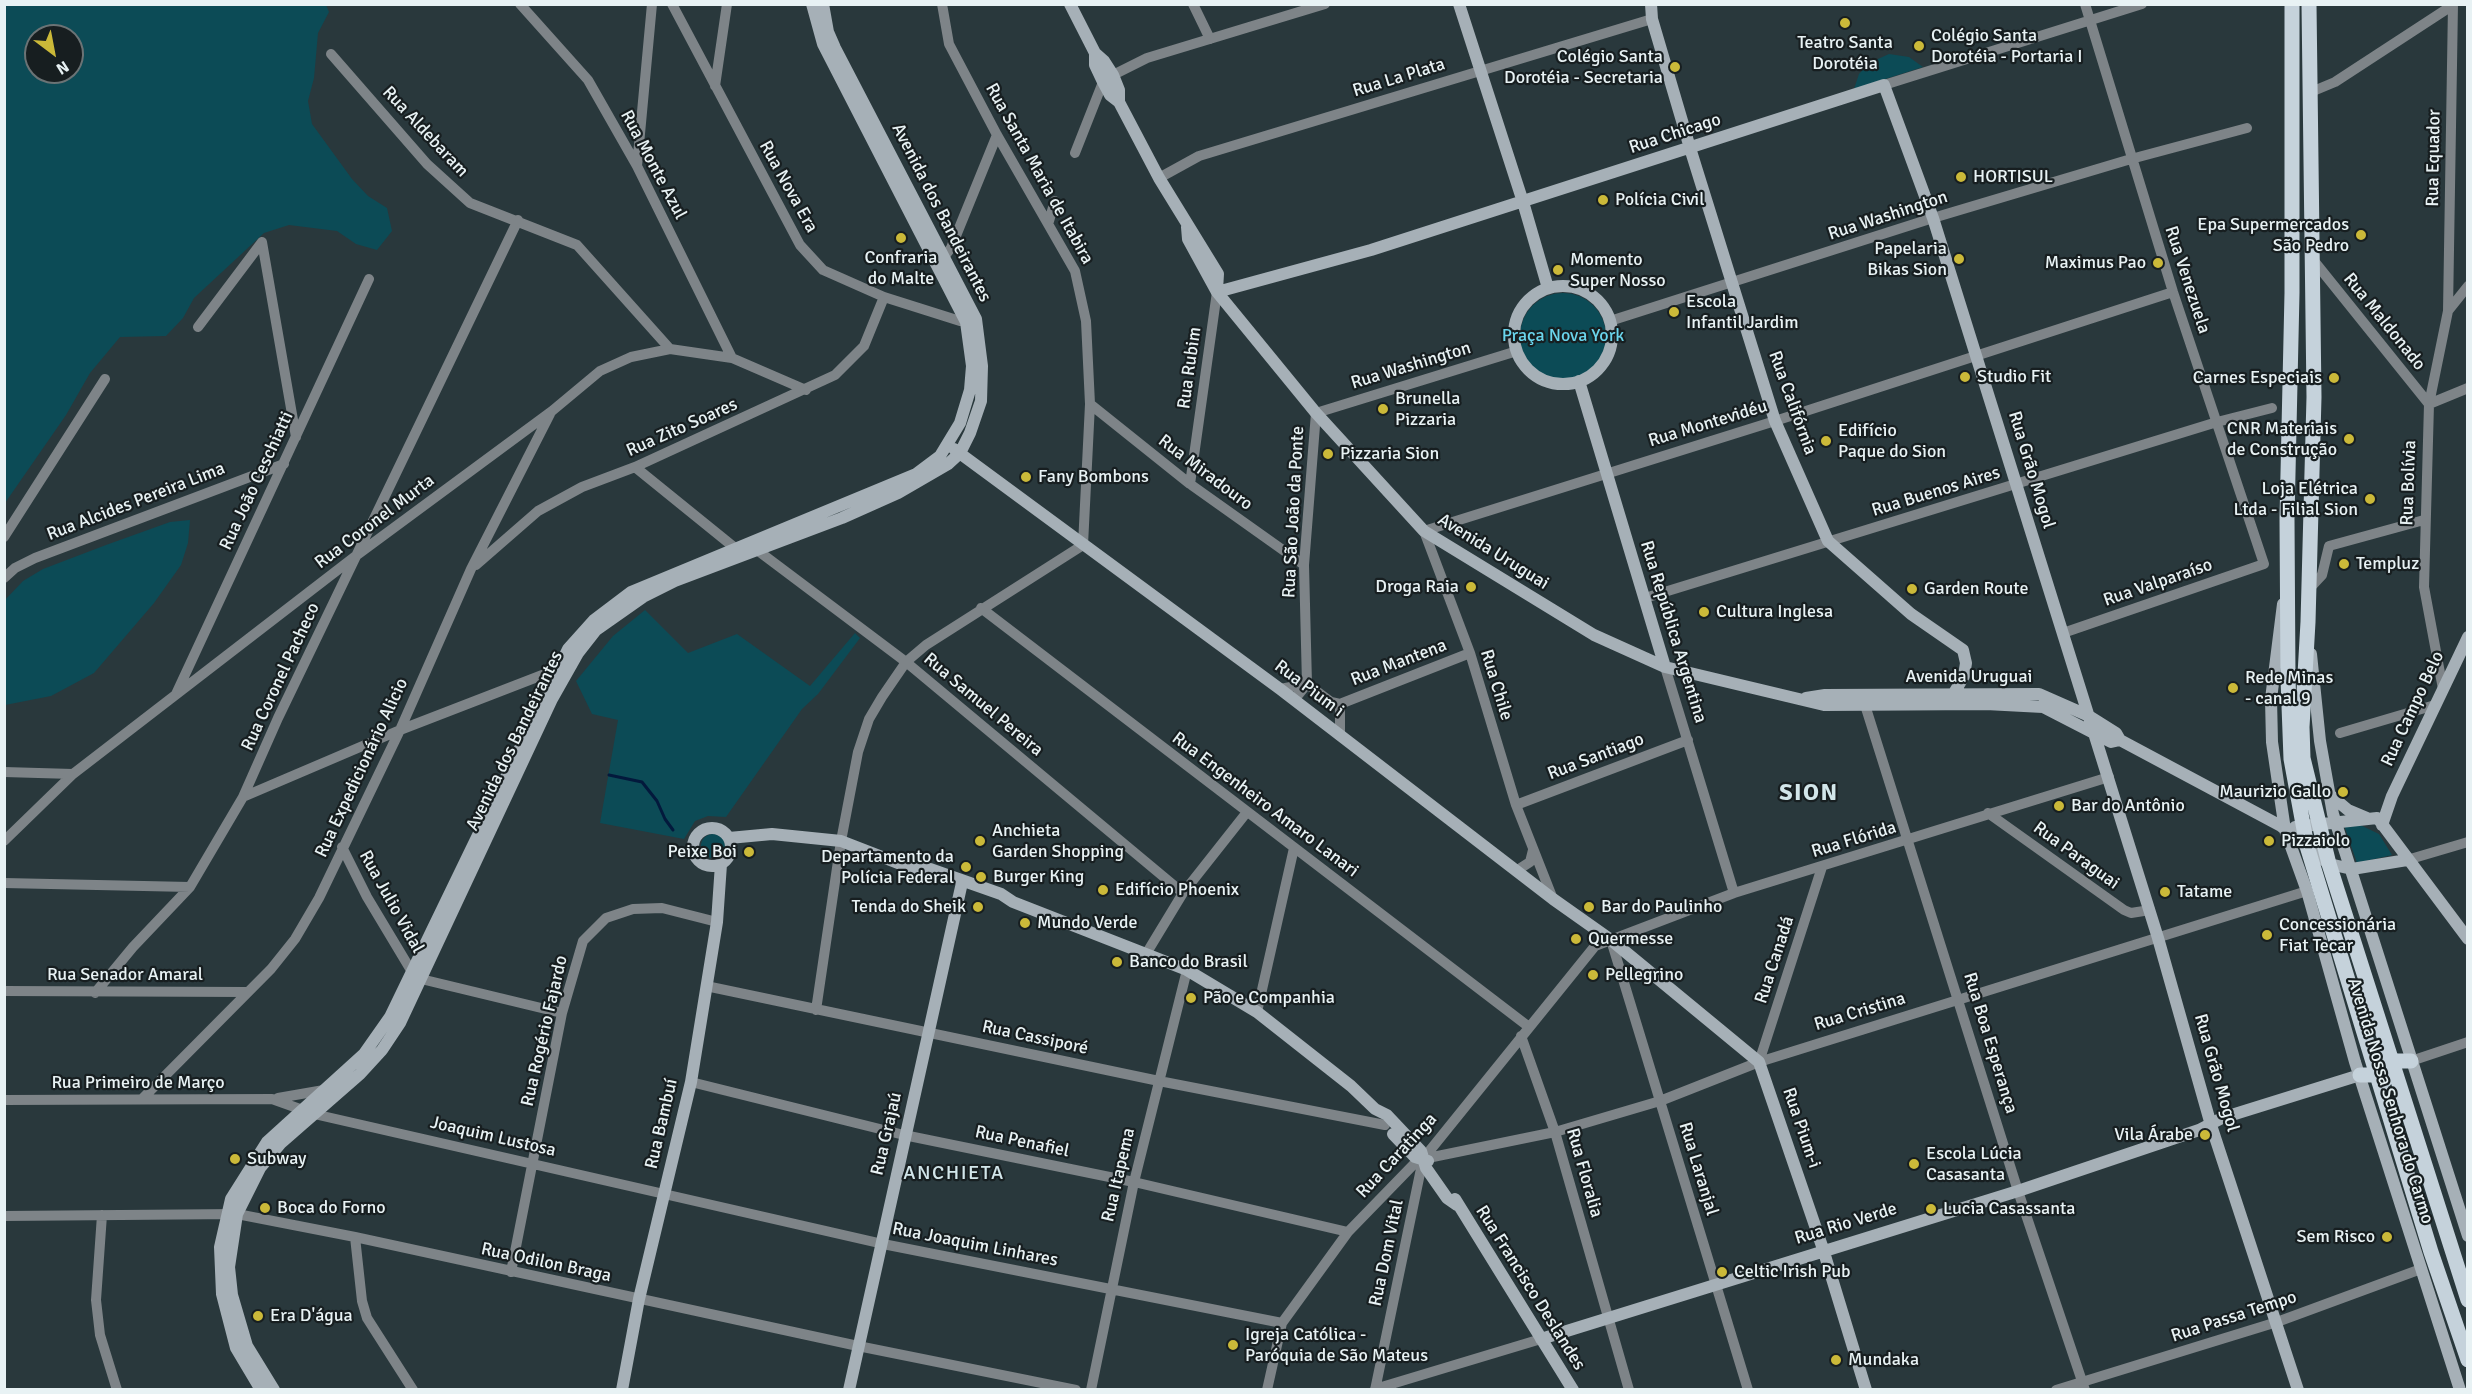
<!DOCTYPE html>
<meta charset="utf-8">
<style>
body{margin:0}
#map{position:relative;width:2472px;height:1394px;overflow:hidden;background:#29383c;font-family:Signika,sans-serif}
canvas{display:block}
.frame{position:absolute;inset:0;border:6px solid #e8f2f4;pointer-events:none}
.north{position:absolute;left:24px;top:24px;width:60px;height:60px;box-sizing:border-box;background:#171e20;border:2px solid #6b7375;border-radius:50%;rotate:148deg;font-size:16px;font-weight:700;line-height:24px;text-align:center;color:#e8f2f4}
.north::after{content:'';display:block;margin:auto;width:21px;height:27px;background:#cbb939;clip-path:polygon(50% 0,100% 100%,50% 72%,0 100%)}
</style>
<div id="map">
<canvas width="2472" height="1394"></canvas>
<div class="frame"></div>
<div class="north">N</div>
</div>
<script>
const c = document.querySelector('canvas').getContext('2d');
c.lineJoin = 'round';
function paint(path, color) { c.fillStyle = color; c.fill(path, 'evenodd'); }
const toPath = rows => new Path2D(rows.map(r => 'M' + r).join(''));
function strokePath(path, color, width, dash) { c.strokeStyle = color; c.lineWidth = width; c.lineCap = dash ? 'butt' : 'round'; c.setLineDash(dash || []); c.stroke(path); }
function write(font, color, halo, rows, align = 'center') {
  c.font = font + ' Signika,sans-serif'; c.lineWidth = 4.5; c.setLineDash([]); c.textBaseline = 'middle'; c.strokeStyle = halo; c.fillStyle = color; for (const [text, x, y, turn = 0] of rows) {
    c.save(); c.translate(x, y); c.rotate((+turn || 0) * Math.PI / 180); c.textAlign = isNaN(turn) ? turn : align; if (halo) c.strokeText(text, 0, 0); c.fillText(text, 0, 0); c.restore();
  }
}
const green = toPath([
 [5,4,326,5,329,12,318,33,314,78,308,101,312,124,352,179,368,196,387,208,392,231,377,250,356,244,337,231,289,225,264,233,194,298,183,318,166,336,120,337,90,373,66,415,5,503],
 [36,36,72,36,72,72,36,72],
 [1889,54,1909,57,1923,67,1854,89,1859,74,1869,63],
 '1520 336a43 43 0 1 1 86 0a43 43 0 1 1-86 0Z',
 [190,520,188,543,181,565,154,603,94,673,51,696,5,705,5,600,23,581,43,569,106,545,170,522],
 [645,610,688,653,737,634,810,686,855,633,860,638,818,694,802,709,726,817,708,816,695,821,684,839,600,823,618,720,592,714,576,681,613,636],
 [2358,824,2379,834,2392,855,2357,863,2344,825],
 '701 846a12 12 0 1 1 24 0a12 12 0 1 1-24 0Z'
]);
const stream = toPath([
 [609,775,642,782,657,801,665,819,673,830]
]);
const street = toPath([
 [520,4,588,80,637,166,732,358],
 [672,4,800,245,823,270,884,297,960,321,972,320],
 [1193,4,1210,39],
 [331,54,427,164,470,203,577,245,670,349],
 [1884,85,2142,4],
 [715,86,727,4],
 [2311,92,2335,82,2453,5],
 [1075,153,1103,82,1113,75,1147,58,1325,4],
 [637,166,652,4],
 [1159,178,1199,156,1652,19],
 [1049,221,1055,201],
 [262,242,296,437],
 [944,257,951,248,997,135],
 [2314,261,2429,404,2468,388],
 [2448,311,2453,4],
 [1610,321,1933,218,2131,159,2247,128],
 [198,327,262,242],
 [1090,404,1190,484,1304,565],
 [635,467,735,548],
 [1190,484,1217,292],
 [4,537,105,379],
 [757,550,906,662,1183,893],
 [476,565,538,511,582,487,635,467,835,375,864,346,884,297],
 [4,578,15,568,35,558,284,464],
 [2308,590,2322,575,2329,546,2424,520],
 [1645,598,2217,422,2272,408],
 [981,608,1529,1027],
 [2063,633,2264,564,2173,292,2085,4],
 [1665,667,1734,893],
 [1307,684,1331,702,1340,704,1470,653],
 [1280,689,1307,684],
 [2443,689,2424,587,2429,404,2448,311,2468,286],
 [176,694,369,279],
 [1294,700,1307,684,1304,565,1316,413,1517,351],
 [1340,704,1340,736],
 [1865,705,2018,1191,2085,1390],
 [2340,733,2435,705],
 [4,772,73,774],
 [243,797,400,730,563,667],
 [1516,805,1688,740],
 [1988,813,2124,910,2131,913,2150,910],
 [4,841,73,774,357,555,552,411,600,371,631,357,670,349,732,358,806,390],
 [342,847,367,897,412,972],
 [2407,860,2468,842],
 [1516,871,1530,862,1533,850],
 [4,883,190,887],
 [1553,899,1516,805,1470,653,1424,531,1775,421,2173,292],
 [1611,940,1748,1390],
 [1146,954,1183,893,1247,812],
 [421,979,562,1013],
 [706,986,1159,1081,1385,1125],
 [4,991,246,992],
 [95,993,133,947,190,887,243,797,278,718,518,220],
 [816,1010,841,841,858,752,869,719,882,697,906,662,926,645,1083,545,1090,404,1086,321,1075,271,997,135,949,44,942,4],
 [1257,1012,1294,848],
 [1521,1036,1555,1132,1629,1390],
 [2411,1061,2468,1042],
 [1759,1062,1822,867],
 [691,1082,904,1135,1134,1182,1348,1232],
 [278,1098,324,1090],
 [142,1099,271,969,295,939,319,898,400,730,471,569,550,414],
 [4,1100,272,1099,314,1114,883,1244,1282,1323],
 [1423,1159,1555,1132,1660,1101,1759,1062,2307,891],
 [102,1215,96,1300,100,1335,117,1390],
 [4,1216,237,1214,355,1237,858,1346,1076,1390],
 [355,1237,362,1301,367,1318,413,1390],
 [511,1272,562,1013,583,941,606,918,633,909,662,908,717,922],
 [1375,1389,1541,1339],
 [1091,1390,1134,1182,1187,970],
 [1267,1390,1282,1323,1348,1232,1415,1163,1423,1159,1595,946,1734,893,2109,777],
 [1375,1390,1423,1159],
 [2056,1390,2277,1322,2421,1269]
]);
const secondary = toPath([
 [1070,4,1095,53,1104,61,1113,75,1119,90,1119,102,1159,178,1218,274,1217,290],
 [1459,4,1523,202,1548,288],
 [1651,4,1652,19,1690,148,1775,421,1828,541,1911,614,1963,650,1966,663,1964,676,1954,693],
 [1095,53,1095,65,1103,82,1110,95,1119,102],
 [1187,227,1188,239,1217,292,1316,413,1424,531,1594,635,1665,667,1824,705,1986,704,2043,707,2111,742,2120,740],
 '1514 335a49 49 0 1 1 98 0a49 49 0 1 1-98 0Z',
 [1217,292,1371,250,1884,85,1933,218,2158,938,2211,1125,2298,1390],
 [1579,381,1665,667],
 [954,449,1280,689,1553,899,1611,940,1759,1062,1823,1249,1866,1390],
 [2283,604,2271,699,2272,742,2285,830,2307,891,2355,1062,2460,1390],
 [2311,654,2320,741,2333,814,2468,1236],
 [1806,698,1825,695,2039,694,2089,716,2116,733,2120,740,2281,826,2329,864,2352,869,2407,860],
 [2329,794,2348,810,2367,818],
 [2379,820,2468,939],
 [2382,825,2392,796,2468,637],
 [2295,827,2377,818],
 '693 847a19 19 0 1 1 38 0a19 19 0 1 1-38 0Z',
 [729,838,772,834,841,841,921,872],
 [917,869,930,869,1001,894,1013,902,1187,970,1257,1012,1351,1086,1375,1109,1387,1115,1421,1151,1426,1168,1447,1198,1457,1205],
 [1393,1134,1415,1157,1428,1161],
 [1455,1199,1573,1390],
 [1541,1339,2018,1191,2199,1130,2222,1118,2360,1075],
 [261,1390,236,1348,222,1294,220,1247,231,1199,267,1142,364,1054,390,1017,568,649,594,620,631,592,916,474,940,456,960,423,970,390,972,366,966,322,823,44,812,4],
 [274,1390,247,1346,232,1295,229,1267,237,1214,260,1168,281,1143,360,1074,382,1050,400,1023,552,699,578,653,596,630,643,597,675,581,842,518,898,493,948,464,960,453,970,433,981,401,982,366,976,319,835,48,828,32,823,4],
 [622,1390,639,1299,691,1082,717,922,721,864],
 [849,1390,961,887]
]);
const primary = toPath([
 [2292,4,2292,293,2287,518,2288,679,2291,759,2307,846,2431,1252,2468,1360],
 [2309,4,2314,397,2308,622,2302,727,2303,758,2329,864,2468,1300],
 [2385,1055,2396,1061,2411,1061],
 [2360,1075,2376,1075,2385,1080]
]);
const markers = [
 [1845,23,6,"#cbb939"],
 [1919,46,6,"#cbb939"],
 [1675,67,6,"#cbb939"],
 [1961,177,6,"#cbb939"],
 [1603,200,6,"#cbb939"],
 [2361,235,6,"#cbb939"],
 [901,238,6,"#cbb939"],
 [1959,259,6,"#cbb939"],
 [2158,263,6,"#cbb939"],
 [1558,270,6,"#cbb939"],
 [1674,312,6,"#cbb939"],
 [1965,377,6,"#cbb939"],
 [2334,378,6,"#cbb939"],
 [1383,409,6,"#cbb939"],
 [2349,439,6,"#cbb939"],
 [1826,441,6,"#cbb939"],
 [1328,454,6,"#cbb939"],
 [1026,477,6,"#cbb939"],
 [2370,499,6,"#cbb939"],
 [2344,564,6,"#cbb939"],
 [1471,587,6,"#cbb939"],
 [1912,589,6,"#cbb939"],
 [1704,612,6,"#cbb939"],
 [2233,688,6,"#cbb939"],
 [2343,792,6,"#cbb939"],
 [2059,806,6,"#cbb939"],
 [980,841,6,"#cbb939"],
 [2269,841,6,"#cbb939"],
 [749,852,6,"#cbb939"],
 [966,867,6,"#cbb939"],
 [981,877,6,"#cbb939"],
 [1103,890,6,"#cbb939"],
 [2165,892,6,"#cbb939"],
 [978,907,6,"#cbb939"],
 [1589,907,6,"#cbb939"],
 [1025,923,6,"#cbb939"],
 [2267,935,6,"#cbb939"],
 [1576,939,6,"#cbb939"],
 [1117,962,6,"#cbb939"],
 [1593,975,6,"#cbb939"],
 [1191,998,6,"#cbb939"],
 [2205,1135,6,"#cbb939"],
 [235,1159,6,"#cbb939"],
 [1914,1164,6,"#cbb939"],
 [265,1208,6,"#cbb939"],
 [1931,1209,6,"#cbb939"],
 [2387,1237,6,"#cbb939"],
 [1722,1272,6,"#cbb939"],
 [258,1316,6,"#cbb939"],
 [1233,1345,6,"#cbb939"],
 [1836,1360,6,"#cbb939"]
];
const poiNames = [
 ["Colégio Santa",1931,36],
 ["Dorotéia - Portaria I",1931,57],
 ["Teatro Santa",1845,43,"center"],
 ["Dorotéia",1845,64,"center"],
 ["Colégio Santa",1663,57,"right"],
 ["Dorotéia - Secretaria",1663,78,"right"],
 ["HORTISUL",1973,177],
 ["Polícia Civil",1615,200],
 ["Epa Supermercados",2349,225,"right"],
 ["São Pedro",2349,246,"right"],
 ["Papelaria",1947,249,"right"],
 ["Bikas Sion",1947,270,"right"],
 ["Confraria",901,258,"center"],
 ["do Malte",901,279,"center"],
 ["Momento",1570,260],
 ["Super Nosso",1570,281],
 ["Maximus Pao",2146,263,"right"],
 ["Escola",1686,302],
 ["Infantil Jardim",1686,323],
 ["Studio Fit",1977,377],
 ["Carnes Especiais",2322,378,"right"],
 ["Brunella",1395,399],
 ["Pizzaria",1395,420],
 ["CNR Materiais",2337,429,"right"],
 ["de Construção",2337,450,"right"],
 ["Edifício",1838,431],
 ["Paque do Sion",1838,452],
 ["Pizzaria Sion",1340,454],
 ["Fany Bombons",1038,477],
 ["Loja Elétrica",2358,489,"right"],
 ["Ltda - Filial Sion",2358,510,"right"],
 ["Templuz",2356,564],
 ["Droga Raia",1459,587,"right"],
 ["Garden Route",1924,589],
 ["Cultura Inglesa",1716,612],
 ["Rede Minas",2245,678],
 ["- canal 9",2245,699],
 ["Maurizio Gallo",2331,792,"right"],
 ["Bar do Antônio",2071,806],
 ["Anchieta",992,831],
 ["Garden Shopping",992,852],
 ["Pizzaiolo",2281,841],
 ["Peixe Boi",737,852,"right"],
 ["Departamento da",954,857,"right"],
 ["Polícia Federal",954,878,"right"],
 ["Burger King",993,877],
 ["Edifício Phoenix",1115,890],
 ["Tatame",2177,892],
 ["Tenda do Sheik",966,907,"right"],
 ["Bar do Paulinho",1601,907],
 ["Mundo Verde",1037,923],
 ["Concessionária",2279,925],
 ["Fiat Tecar",2279,946],
 ["Quermesse",1588,939],
 ["Banco do Brasil",1129,962],
 ["Pellegrino",1605,975],
 ["Pão e Companhia",1203,998],
 ["Vila Árabe",2193,1135,"right"],
 ["Escola Lúcia",1926,1154],
 ["Casasanta",1926,1175],
 ["Subway",247,1159],
 ["Boca do Forno",277,1208],
 ["Lucia Casassanta",1943,1209],
 ["Sem Risco",2375,1237,"right"],
 ["Celtic Irish Pub",1734,1272],
 ["Era D'água",270,1316],
 ["Igreja Católica -",1245,1335],
 ["Paróquia de São Mateus",1245,1356],
 ["Mundaka",1848,1360]
];
const streetNames = [
 ["Rua La Plata",1399,78,-17],
 ["Rua Aldebaram",425,132,47],
 ["Rua Chicago",1675,134,-18],
 ["Rua Equador",2434,158,-89],
 ["Rua Monte Azul",653,165,62],
 ["Rua Santa Maria de Itabira",1039,174,61],
 ["Rua Nova Era",788,187,61],
 ["Avenida dos Bandeirantes",941,213,63],
 ["Rua Washington",1888,216,-18],
 ["Rua Venezuela",2187,280,72],
 ["Rua Maldonado",2384,322,51],
 ["Rua Washington",1411,366,-17],
 ["Rua Rubim",1190,368,-82],
 ["Rua Califórnia",1792,403,70],
 ["Rua Montevidéu",1708,424,-17],
 ["Rua Zito Soares",682,428,-24],
 ["Rua Grão Mogol",2031,470,73],
 ["Rua Miradouro",1205,473,37],
 ["Rua João Ceschiatti",257,481,-65],
 ["Rua Bolívia",2409,483,-88],
 ["Rua Buenos Aires",1936,492,-17],
 ["Rua Alcides Pereira Lima",136,502,-21],
 ["Rua São João da Ponte",1294,512,-87],
 ["Rua Coronel Murta",375,522,-37],
 ["Avenida Uruguai",1493,552,32],
 ["Rua Valparaíso",2158,583,-19],
 ["Rua República Argentina",1673,632,73],
 ["Rua Mantena",1399,663,-21],
 ["Rua Coronel Pacheco",281,677,-65],
 ["Avenida Uruguai",1969,677],
 ["Rua Chile",1496,685,73],
 ["Rua Pium i",1309,689,37],
 ["Rua Samuel Pereira",983,705,40],
 ["Rua Campo Belo",2413,709,-65],
 ["Avenida dos Bandeirantes",515,741,-64],
 ["Rua Santiago",1596,757,-21],
 ["Rua Expedicionário Alicio",362,768,-65],
 ["Rua Engenheiro Amaro Lanari",1265,805,37],
 ["Rua Flórida",1854,840,-17],
 ["Rua Paraguai",2076,856,36],
 ["Rua Julio Vidal",391,902,61],
 ["Rua Canadá",1775,960,-72],
 ["Rua Senador Amaral",125,975],
 ["Rua Cristina",1860,1012,-17],
 ["Rua Rogério Fajardo",545,1031,-77],
 ["Rua Cassiporé",1035,1038,12],
 ["Rua Boa Esperança",1990,1043,73],
 ["Rua Grão Mogol",2216,1073,74],
 ["Rua Primeiro de Março",138,1083],
 ["Avenida Nossa Senhora do Carmo",2390,1101,73],
 ["Rua Bambuí",662,1124,-77],
 ["Rua Pium-i",1801,1128,71],
 ["Rua Grajaú",887,1134,-77],
 ["Joaquim Lustosa",493,1137,13],
 ["Rua Penafiel",1022,1142,12],
 ["Rua Caratinga",1397,1156,-47],
 ["Rua Laranjal",1698,1169,73],
 ["Rua Floralia",1584,1173,74],
 ["Rua Itapema",1119,1175,-77],
 ["Rua Rio Verde",1846,1224,-17],
 ["Rua Joaquim Linhares",975,1245,11],
 ["Rua Dom Vital",1387,1253,-78],
 ["Rua Odilon Braga",546,1263,12],
 ["Rua Francisco Deslandes",1530,1288,58],
 ["Rua Passa Tempo",2234,1317,-18]
];
const parkNames = [
 ["Praça Nova York",1563,336]
];
const neighbourhoodNames = [
 ["ANCHIETA",954,1174]
];
const districtNames = [
 ["SION",1809,794]
];
paint(green, '#0c4b56');
strokePath(stream, '#03193c', 3);
strokePath(street, '#7e8488', 10);
strokePath(secondary, '#a6b0b7', 12);
strokePath(primary, '#c5d2db', 15);
for (const [x, y, r, color] of markers) { const dot = new Path2D(); dot.arc(x, y, r, 0, 2 * Math.PI); c.fillStyle = color; c.fill(dot); strokePath(dot, '#171e20', 2); }
write('18px', '#e8f2f4', '#171e20', poiNames, 'left');
write('18px', '#e8f2f4', '#171e20', streetNames);
write('18px', '#6ad5ec', '#171e20', parkNames);
c.letterSpacing = '1.5px';
write('20px', '#d2e6ea', '#171e20', neighbourhoodNames);
c.letterSpacing = '0px';
c.letterSpacing = '1.5px';
write('bold 24px', '#d2e6ea', '#171e20', districtNames);
c.letterSpacing = '0px';
</script>
